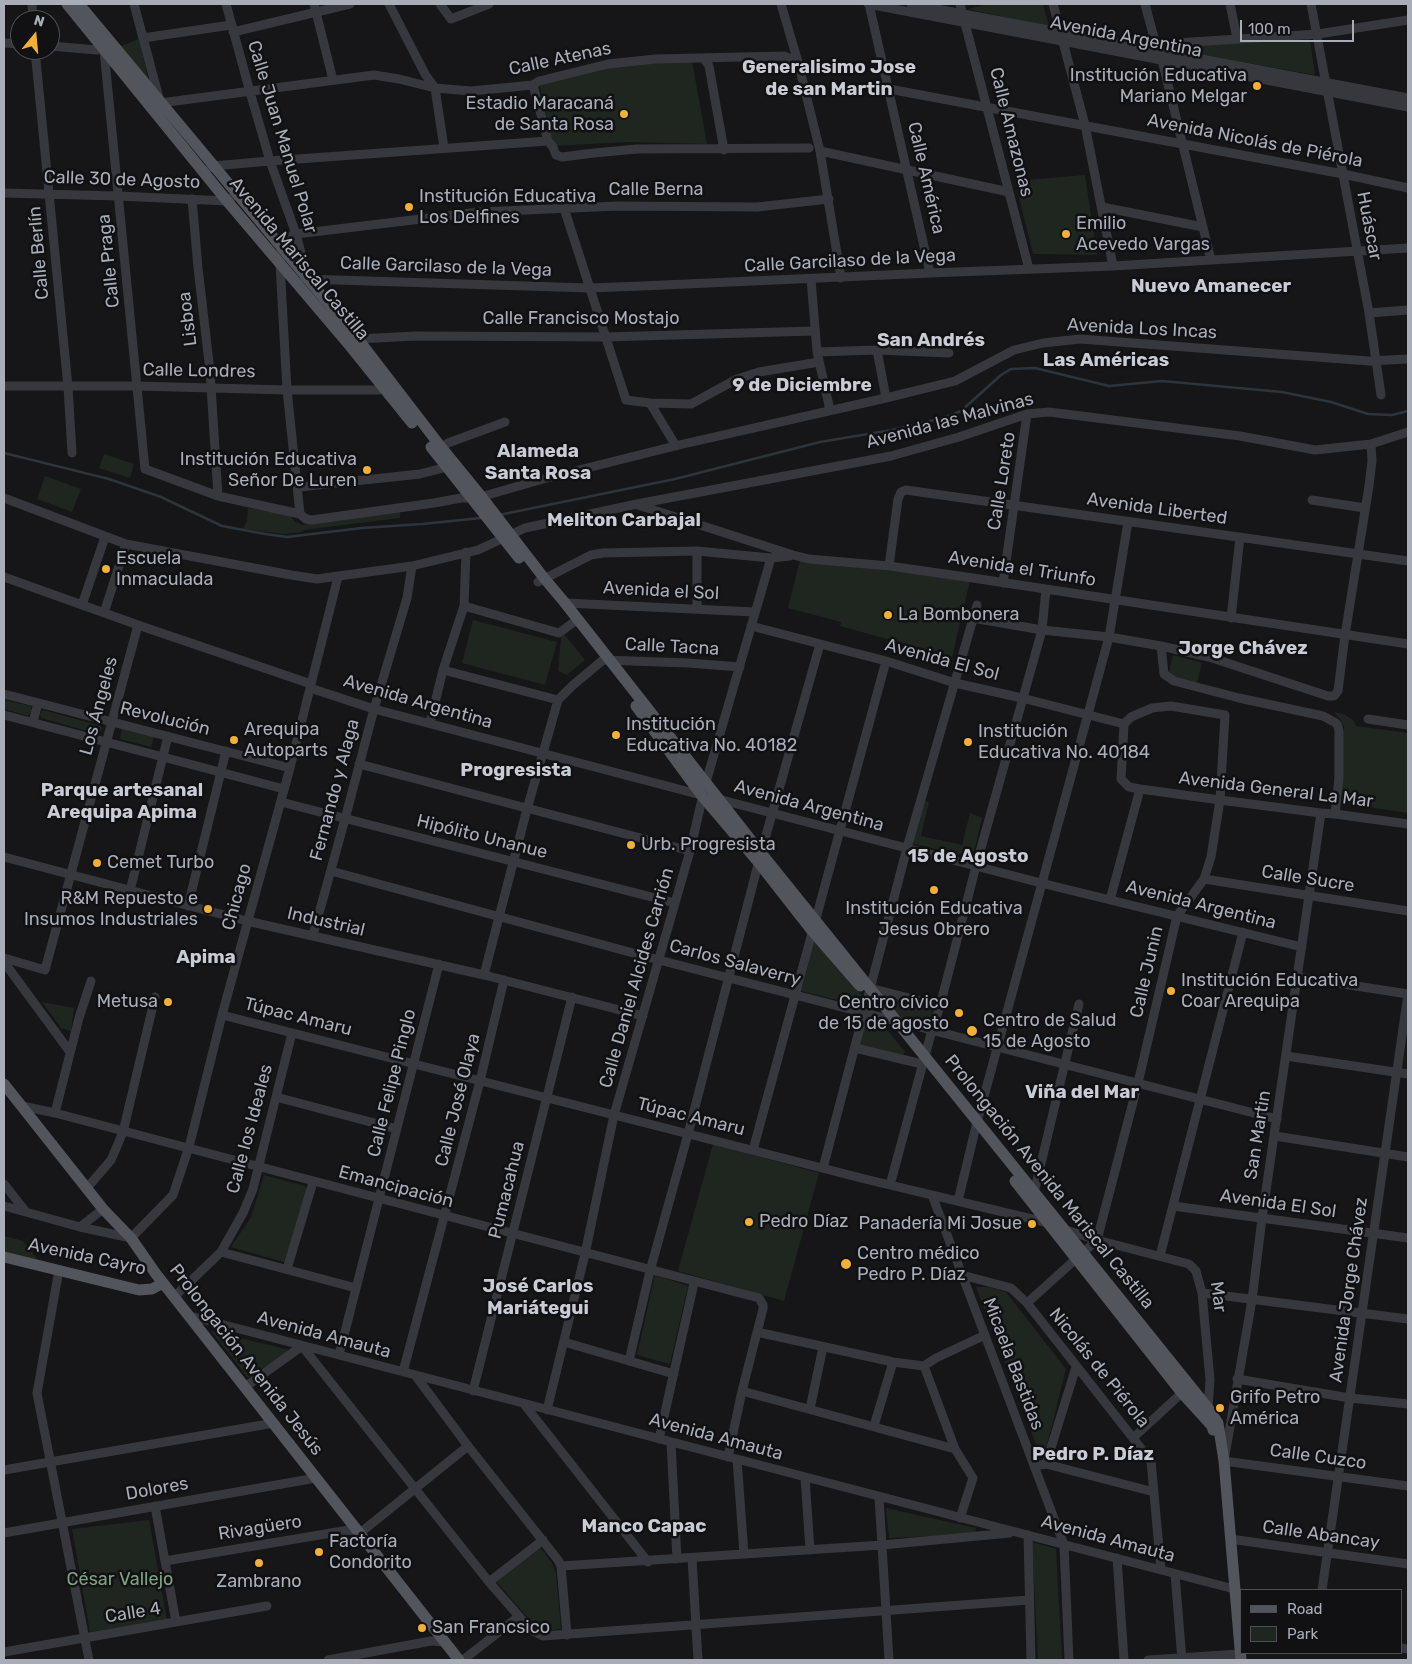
<!DOCTYPE html>
<meta charset="utf-8">
<style>
body{margin:0}
#map{position:relative;width:1412px;height:1664px;overflow:hidden;background:#161618;font-family:Rubik,sans-serif}
canvas{display:block}
.frame{position:absolute;inset:0;border:5px solid #a8adb8;pointer-events:none}
.legend{position:absolute;left:1240px;top:1589px;width:162px;height:65px;box-sizing:border-box;background:#111113;border:1px solid #4d4f55;margin:0;padding:6px 9px;list-style:none;font-size:15px;color:#a8adb8}
.legend li{display:flex;align-items:center;gap:10px;height:25px}
.legend b{width:25px;border:1px solid #4d4f55}
.north{position:absolute;left:10px;top:10px;width:50px;height:50px;box-sizing:border-box;background:#111113;border:1px solid #4d4f55;border-radius:50%;rotate:17deg;font-size:14px;font-weight:700;line-height:20px;text-align:center;color:#a8adb8}
.north::after{content:'';display:block;margin:auto;width:18px;height:22px;background:#f2b134;clip-path:polygon(50% 0,100% 100%,50% 72%,0 100%)}
.scale{position:absolute;left:1240px;top:20px;width:114px;height:22px;box-sizing:border-box;border:2px solid #a8adb8;border-top:0;padding-left:6px;font-size:15px;line-height:18px;white-space:nowrap;color:#a8adb8;-webkit-text-stroke:4px #111113;paint-order:stroke}
</style>
<div id="map">
<canvas width="1412" height="1664"></canvas>
<div class="frame"></div>
<ul class="legend">
<li><b style="height:6px;background:#53555c"></b>Road</li>
<li><b style="height:14px;background:#1e261f"></b>Park</li>
</ul>
<div class="north">N</div>
<div class="scale">100 m</div>
</div>
<script>
const c = document.querySelector('canvas').getContext('2d');
c.lineJoin = 'round';
function paint(path, color) { c.fillStyle = color; c.fill(path, 'evenodd'); }
const toPath = rows => new Path2D(rows.map(r => 'M' + r).join(''));
function strokePath(path, color, width, dash) { c.strokeStyle = color; c.lineWidth = width; c.lineCap = dash ? 'butt' : 'round'; c.setLineDash(dash || []); c.stroke(path); }
function write(font, color, halo, rows, align = 'center') {
  c.font = font + ' Rubik,sans-serif'; c.lineWidth = 5; c.setLineDash([]); c.textBaseline = 'middle'; c.strokeStyle = halo; c.fillStyle = color; for (const [text, x, y, turn = 0] of rows) {
    c.save(); c.translate(x, y); c.rotate((+turn || 0) * Math.PI / 180); c.textAlign = isNaN(turn) ? turn : align; if (halo) c.strokeText(text, 0, 0); c.fillText(text, 0, 0); c.restore();
  }
}
const green = toPath([
 [989,4,1043,4,1049,27,968,9],
 [139,39,149,82,118,47],
 [1310,39,1315,75,1175,50,1176,46],
 [692,61,707,144,627,142,553,146,539,82,609,66],
 [1085,175,1097,255,1033,254,1015,181],
 [104,454,134,464,130,478,99,468],
 [45,476,81,489,72,512,37,499],
 [248,508,290,515,295,522,302,525,381,513,400,512,400,518,304,530,302,532,283,534,243,529,247,521],
 [800,560,970,581,952,657,840,626,841,622,788,608],
 [473,620,557,642,545,685,462,663],
 [564,634,585,660,567,675,558,671,561,637],
 [1173,655,1202,663,1197,683,1168,676],
 [4,700,31,706,31,712,28,716,4,709],
 [43,710,101,726,102,730,98,734,41,718,40,714],
 [1334,712,1344,714,1354,721,1356,726,1408,733,1408,813,1341,803,1337,799,1344,727,1340,719],
 [122,728,154,736,151,747,120,739],
 [921,800,929,802,921,836,962,845,970,813,982,818,973,856,970,857,910,843],
 [815,940,864,998,861,1006,801,991],
 [886,997,933,1008,929,1028,898,1020,885,1000],
 [42,1002,74,1008,71,1031,61,1028],
 [865,1018,880,1021,905,1052,902,1057,858,1045],
 [713,1144,819,1173,784,1301,678,1271],
 [264,1175,305,1186,307,1191,288,1257,284,1262,231,1247,251,1217],
 [4,1236,23,1241,39,1261,4,1252],
 [655,1275,688,1286,670,1364,637,1355],
 [976,1287,988,1287,1006,1292,1066,1369,1046,1449,1037,1447],
 [211,1331,290,1350,248,1378],
 [886,1508,976,1528,975,1534,889,1538],
 [149,1520,167,1620,90,1632,72,1529],
 [1032,1542,1056,1549,1062,1659,1038,1660],
 [540,1547,552,1563,556,1573,561,1629,546,1631,534,1625,496,1581]
]);
const stream = toPath([
 [4,453,109,479,161,497,222,526,265,534,287,537,362,528,422,524,481,518],
 [499,515,675,479,820,442,892,430,943,418,961,411,1001,375,1011,369,1035,368,1109,386,1162,381,1282,392,1331,402,1368,414,1392,415,1408,411]
]);
const minor = toPath([
 [32,4,33,20],
 [134,4,159,98],
 [226,4,250,92,270,161,296,234,307,276],
 [314,4,333,80],
 [389,4,425,74,435,88,444,148],
 [440,4,451,19,489,4],
 [781,4,798,62,820,151,841,278],
 [868,4,1408,107],
 [869,4,930,273],
 [911,4,1408,98],
 [960,4,1029,269],
 [1053,4,1085,125,1113,266],
 [1145,4,1157,49,1162,60,1211,260],
 [1230,4,1237,38],
 [1311,4,1369,313,1381,395],
 [233,32,350,4],
 [143,38,231,25],
 [4,43,20,44],
 [50,46,97,50,107,48],
 [1157,49,1176,43,1318,34,1408,20],
 [35,50,68,387,72,453],
 [104,50,145,469,218,496,300,514,306,519,312,520,434,503,461,498,477,498,543,479,679,445,886,398,955,381,1014,350,1043,343,1080,339,1369,361,1408,359],
 [704,59,709,66,724,150],
 [533,85,548,141,553,147,556,155,562,157,594,153,637,149,809,148],
 [889,89,1343,174,1408,188],
 [158,105,160,103,374,75,399,79,435,88,471,91,533,85,539,81,608,64,656,59,784,56,798,62],
 [820,151,1009,192],
 [210,168,213,166,270,161,548,141],
 [4,193,118,196,227,201,236,194],
 [192,199,198,268,210,371,218,496],
 [1102,207,1203,227],
 [564,208,626,400,650,403,691,404,737,379,759,372,819,362],
 [275,241,296,234,480,212,618,206,757,207,829,199],
 [281,247,280,264,287,390,300,514],
 [305,279,589,288,642,286,930,273,1113,266,1408,248],
 [811,279,817,352,830,410],
 [1369,313,1408,310],
 [354,342,358,339,416,336,605,337,814,331],
 [877,350,886,398],
 [817,352,877,350,949,353],
 [4,386,137,386,287,390,379,390,387,387],
 [650,403,676,446],
 [437,450,448,443,505,422],
 [299,487,420,474,447,467],
 [4,498,126,544,291,575,317,579,412,566,478,550,525,528,637,504,891,456,959,437,1027,414,1049,412,1240,436,1315,450,1371,444,1408,432],
 [1312,500,1365,508],
 [638,505,793,555,809,559,889,566,973,578,1408,644],
 [889,566,898,499,901,492,906,490,1408,561],
 [4,577,138,625,311,684],
 [538,582,591,555,603,553,697,551,771,558,790,556],
 [1003,583,1027,414],
 [565,603,755,612],
 [82,605,105,537],
 [464,606,559,633,578,619],
 [697,609,697,551],
 [104,613,126,544],
 [973,618,1042,630,1109,637,1161,646,1209,657,1328,696,1334,696,1338,691,1345,635,1369,486,1372,461,1371,444],
 [1231,618,1240,537],
 [751,626,886,661,955,683,1022,698,1124,724],
 [1161,646,1164,674,1174,681,1239,698,1323,716,1336,723,1338,726,1339,732,1339,777,1335,814],
 [443,670,558,700],
 [310,688,374,709,705,796],
 [4,694,290,768],
 [4,715,284,789],
 [1368,719,1408,725],
 [33,722,38,703],
 [430,723,443,670,464,606,466,552],
 [359,764,690,851],
 [718,799,1041,883,1302,947],
 [281,802,675,903],
 [1321,813,1262,1218,1252,1300,1224,1461,1408,1486],
 [4,857,247,921,484,975,643,1016],
 [331,871,659,960,1277,1119],
 [1204,879,1408,911],
 [130,891,168,736],
 [1110,900,1140,789],
 [188,906,226,751],
 [313,935,345,819,374,709,407,598,412,566],
 [4,958,45,970,138,625],
 [4,962,70,1052],
 [484,975,527,809,558,700,572,686,603,660,688,663,740,667],
 [1298,977,1408,994],
 [870,988,940,1006],
 [222,1015,869,1180,1049,1223],
 [855,1048,922,1064],
 [1286,1056,1408,1074],
 [276,1097,397,1129],
 [22,1106,55,1113,759,1298,763,1305,763,1309,742,1391,728,1457],
 [55,1113,79,1018,91,981],
 [1275,1136,1408,1157],
 [753,1150,886,661],
 [823,1168,907,848,977,605],
 [4,1184,26,1212],
 [890,1185,932,1030,940,1006,976,866,1042,630,1046,589],
 [87,1188,111,1160,123,1132,155,997],
 [932,1195,1064,1545,1069,1660],
 [1032,1195,1034,1193,1079,1004],
 [958,1201,977,1122,1109,637,1128,522],
 [4,1206,80,1227,131,1238,173,1195,189,1147,222,1015,290,768,338,577],
 [1173,1206,1408,1238],
 [80,1227,103,1209],
 [1063,1229,1097,1240,1189,1264,1196,1271,1202,1293,1210,1380,1208,1408],
 [1097,1240,1138,1083,1177,916,1204,879,1211,857,1220,800,1225,715,1171,706,1152,708,1131,717,1124,724,1121,779,1129,787,1140,789,1220,800,1321,813,1335,814,1408,824],
 [221,1252,356,1288],
 [1160,1256,1243,932],
 [287,1269,313,1182],
 [59,1270,37,1393,89,1660],
 [962,1275,1011,1288,1027,1303,1097,1240],
 [1202,1293,1408,1319],
 [174,1297,221,1252,243,1213,253,1189,292,1033],
 [1027,1303,1151,1461,1161,1570],
 [190,1316,1234,1589],
 [757,1332,893,1362,924,1366],
 [564,1342,674,1374],
 [339,1355,439,964],
 [629,1361,650,1271,688,1134,761,853,820,644],
 [403,1372,480,1081,504,980],
 [415,1375,468,1446,558,1560,561,1566,567,1635],
 [1237,1379,1350,1398,1408,1404],
 [245,1387,302,1346,489,1582,531,1630,543,1636,1029,1600],
 [473,1391,572,997],
 [742,1391,955,1449],
 [524,1404,648,1562],
 [810,1409,823,1347],
 [547,1410,585,1254,614,1115,690,851,706,782,771,558],
 [874,1426,893,1362],
 [1134,1437,1185,1390],
 [659,1439,694,1283],
 [671,1442,677,1559],
 [737,1459,744,1554],
 [1046,1464,1076,1367],
 [1034,1466,1046,1464,1154,1492],
 [4,1470,274,1423],
 [805,1477,810,1550],
 [879,1497,889,1660],
 [155,1506,176,1622],
 [960,1518,973,1478,955,1449,924,1366,936,1358,985,1335],
 [4,1533,316,1478],
 [1028,1535,1031,1660],
 [1230,1539,1408,1564],
 [692,1558,698,1660],
 [1117,1558,1124,1660],
 [165,1561,349,1530,360,1533,468,1446],
 [561,1566,882,1545,1010,1533],
 [1175,1574,1182,1660],
 [489,1582,543,1540],
 [1322,1590,1408,994],
 [1401,1648,1408,1649],
 [4,1652,267,1606],
 [328,1660,431,1641,445,1642],
 [463,1660,518,1617],
 [1148,1660,1239,1654]
]);
const major = toPath([
 [67,4,227,201,350,346,412,423],
 [79,4,358,339,441,447,481,496,544,578,565,603,761,853,1208,1408,1218,1423,1224,1461,1241,1660],
 [431,447,519,558],
 [636,706,702,796,759,863,813,932,860,986],
 [4,1084,103,1209,131,1238,156,1274,459,1660],
 [1015,1181,1182,1393,1212,1426,1213,1430],
 [4,1257,139,1290,152,1289,163,1283]
]);
const markers = [
 [1257,86,5,"#f2b134"],
 [624,114,5,"#f2b134"],
 [409,207,5,"#f2b134"],
 [1066,234,5,"#f2b134"],
 [367,470,5,"#f2b134"],
 [106,569,5,"#f2b134"],
 [888,615,5,"#f2b134"],
 [616,735,5,"#f2b134"],
 [234,740,5,"#f2b134"],
 [968,742,5,"#f2b134"],
 [631,845,5,"#f2b134"],
 [97,863,5,"#f2b134"],
 [934,890,5,"#f2b134"],
 [208,909,5,"#f2b134"],
 [1171,991,5,"#f2b134"],
 [168,1002,5,"#f2b134"],
 [959,1013,5,"#f2b134"],
 [972,1031,6,"#f2b134"],
 [749,1222,5,"#f2b134"],
 [1032,1224,5,"#f2b134"],
 [846,1264,6,"#f2b134"],
 [1220,1408,5,"#f2b134"],
 [319,1552,5,"#f2b134"],
 [259,1563,5,"#f2b134"],
 [422,1628,5,"#f2b134"]
];
const streetNames = [
 ["Avenida Argentina",1126,37,11],
 ["Calle Atenas",560,59,-12],
 ["Calle Amazonas",1011,132,76],
 ["Calle Juan Manuel Polar",282,137,73],
 ["Avenida Nicolás de Piérola",1255,141,11],
 ["Calle América",926,178,77],
 ["Calle 30 de Agosto",122,180,2],
 ["Calle Berna",656,190],
 ["Huáscar",1369,226,79],
 ["Calle Berlín",39,253,-95],
 ["Avenida Mariscal Castilla",299,259,50],
 ["Calle Praga",109,261,-96],
 ["Calle Garcilaso de la Vega",850,261,-3],
 ["Calle Garcilaso de la Vega",446,267,2],
 ["Lisboa",188,319,-97],
 ["Calle Francisco Mostajo",581,319],
 ["Avenida Los Incas",1142,329,3],
 ["Calle Londres",199,371,1],
 ["Avenida las Malvinas",950,421,-15],
 ["Calle Loreto",1002,481,-81],
 ["Avenida Liberted",1157,509,8],
 ["Avenida el Triunfo",1022,569,9],
 ["Avenida el Sol",661,591,3],
 ["Calle Tacna",672,647,3],
 ["Avenida El Sol",942,660,15],
 ["Avenida Argentina",418,702,16],
 ["Los Ángeles",99,706,-75],
 ["Revolución",165,719,14],
 ["Fernando y Alaga",335,790,-75],
 ["Avenida General La Mar",1276,790,7],
 ["Avenida Argentina",809,806,15],
 ["Hipólito Unanue",482,837,14],
 ["Calle Sucre",1308,879,9],
 ["Chicago",237,897,-75],
 ["Avenida Argentina",1201,905,14],
 ["Industrial",326,922,13],
 ["Carlos Salaverry",735,963,15],
 ["Calle Junin",1147,972,-77],
 ["Calle Daniel Alcides Carrión",637,978,-74],
 ["Túpac Amaru",298,1017,14],
 ["Calle Felipe Pinglo",392,1083,-76],
 ["Calle José Olaya",458,1100,-76],
 ["Túpac Amaru",691,1117,14],
 ["Calle los Ideales",250,1129,-75],
 ["San Martin",1258,1135,-81],
 ["Prolongación Avenida Mariscal Castilla",1049,1182,51],
 ["Emancipación",396,1187,15],
 ["Pumacahua",507,1190,-76],
 ["Avenida El Sol",1278,1204,8],
 ["Avenida Cayro",87,1257,12],
 ["Avenida Jorge Chávez",1349,1290,-82],
 ["Mar",1218,1297,82],
 ["Avenida Amauta",324,1335,15],
 ["Prolongación Avenida Jesús",246,1360,52],
 ["Micaela Bastidas",1013,1364,69],
 ["Nicolás de Piérola",1099,1368,51],
 ["Avenida Amauta",716,1437,15],
 ["Calle Cuzco",1318,1457,8],
 ["Dolores",157,1489,-10],
 ["Rivagüero",260,1528,-9],
 ["Calle Abancay",1321,1535,8],
 ["Avenida Amauta",1108,1539,15],
 ["Calle 4",133,1613,-9]
];
const poiNames = [
 ["Institución Educativa",1247,76,"right"],
 ["Mariano Melgar",1247,97,"right"],
 ["Estadio Maracaná",614,104,"right"],
 ["de Santa Rosa",614,125,"right"],
 ["Institución Educativa",419,197],
 ["Los Delfines",419,218],
 ["Emilio",1076,224],
 ["Acevedo Vargas",1076,245],
 ["Institución Educativa",357,460,"right"],
 ["Señor De Luren",357,481,"right"],
 ["Escuela",116,559],
 ["Inmaculada",116,580],
 ["La Bombonera",898,615],
 ["Institución",626,725],
 ["Educativa No. 40182",626,746],
 ["Arequipa",244,730],
 ["Autoparts",244,751],
 ["Institución",978,732],
 ["Educativa No. 40184",978,753],
 ["Urb. Progresista",641,845],
 ["Cemet Turbo",107,863],
 ["R&M Repuesto e",198,899,"right"],
 ["Insumos Industriales",198,920,"right"],
 ["Institución Educativa",934,909,"center"],
 ["Jesus Obrero",934,930,"center"],
 ["Institución Educativa",1181,981],
 ["Coar Arequipa",1181,1002],
 ["Metusa",158,1002,"right"],
 ["Centro cívico",949,1003,"right"],
 ["de 15 de agosto",949,1024,"right"],
 ["Centro de Salud",983,1021],
 ["15 de Agosto",983,1042],
 ["Pedro Díaz",759,1222],
 ["Panadería Mi Josue",1022,1224,"right"],
 ["Centro médico",857,1254],
 ["Pedro P. Díaz",857,1275],
 ["Grifo Petro",1230,1398],
 ["América",1230,1419],
 ["Factoría",329,1542],
 ["Condorito",329,1563],
 ["Zambrano",259,1582,"center"],
 ["San Francsico",432,1628]
];
const parkNames = [
 ["César Vallejo",120,1580]
];
const neighbourhoodNames = [
 ["Generalisimo Jose",829,68],
 ["de san Martin",829,90],
 ["Nuevo Amanecer",1211,287],
 ["San Andrés",931,341],
 ["Las Américas",1106,361],
 ["9 de Diciembre",802,386],
 ["Alameda",538,452],
 ["Santa Rosa",538,474],
 ["Meliton Carbajal",624,521],
 ["Jorge Chávez",1243,649],
 ["Progresista",516,771],
 ["Parque artesanal",122,791],
 ["Arequipa Apima",122,813],
 ["15 de Agosto",968,857],
 ["Apima",206,958],
 ["Viña del Mar",1082,1093],
 ["José Carlos",538,1287],
 ["Mariátegui",538,1309],
 ["Pedro P. Díaz",1093,1455],
 ["Manco Capac",644,1527]
];
paint(green, '#1e261f');
strokePath(stream, '#2c353c', 2.5);
strokePath(minor, '#37383d', 9);
strokePath(major, '#53555c', 11);
for (const [x, y, r, color] of markers) { const dot = new Path2D(); dot.arc(x, y, r, 0, 2 * Math.PI); c.fillStyle = color; c.fill(dot); strokePath(dot, '#111113', 2); }
write('18px', '#a8adb8', '#111113', streetNames);
write('18px', '#a8adb8', '#111113', poiNames, 'left');
write('18px', '#7fa381', '#111113', parkNames);
write('bold 19px', '#c9ccd4', '#111113', neighbourhoodNames);
</script>
